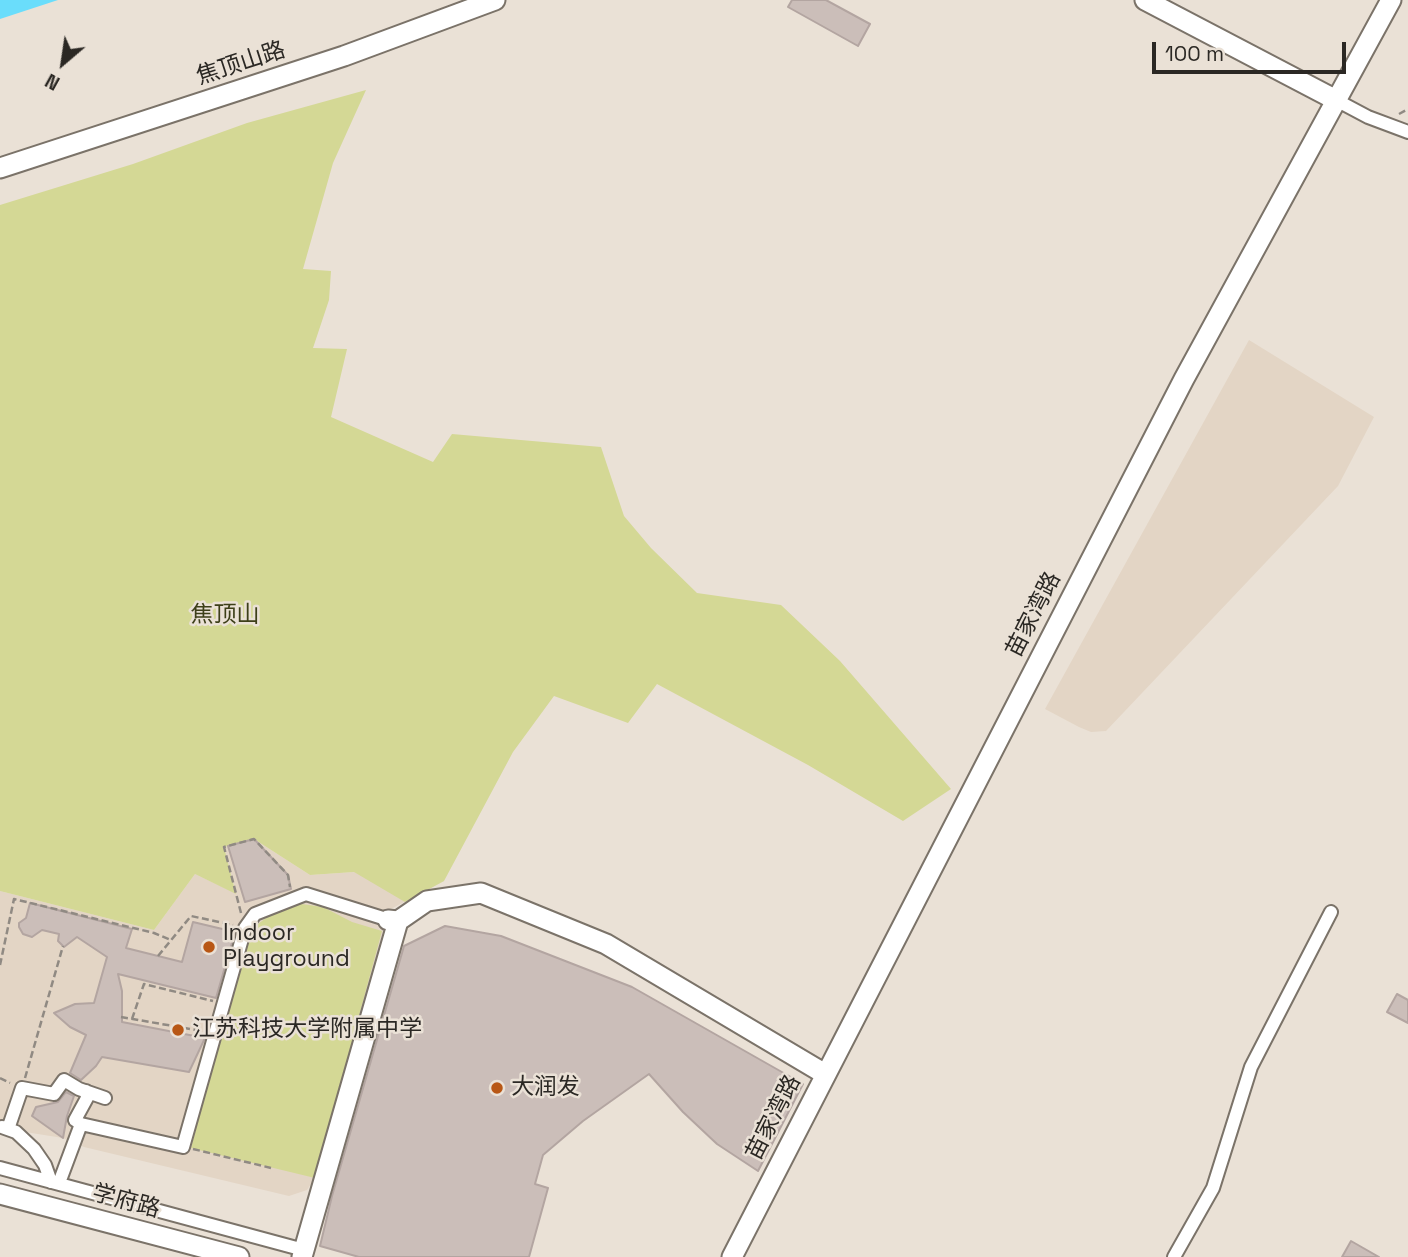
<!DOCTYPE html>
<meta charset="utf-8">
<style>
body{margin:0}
#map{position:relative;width:1408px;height:1257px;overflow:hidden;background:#eae1d6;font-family:"Space Grotesk",sans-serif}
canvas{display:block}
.north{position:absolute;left:28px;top:28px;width:70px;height:70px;-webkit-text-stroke:5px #eae1d6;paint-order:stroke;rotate:209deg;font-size:19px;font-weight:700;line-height:28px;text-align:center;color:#2b2824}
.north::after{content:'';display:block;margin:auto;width:24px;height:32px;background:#2b2824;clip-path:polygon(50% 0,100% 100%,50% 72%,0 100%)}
.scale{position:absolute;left:1152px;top:42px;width:194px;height:32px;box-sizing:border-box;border:4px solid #2b2824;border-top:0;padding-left:9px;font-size:21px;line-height:24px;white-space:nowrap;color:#2b2824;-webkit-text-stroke:5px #eae1d6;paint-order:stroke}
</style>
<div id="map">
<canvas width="1408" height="1257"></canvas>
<div class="north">N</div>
<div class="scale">100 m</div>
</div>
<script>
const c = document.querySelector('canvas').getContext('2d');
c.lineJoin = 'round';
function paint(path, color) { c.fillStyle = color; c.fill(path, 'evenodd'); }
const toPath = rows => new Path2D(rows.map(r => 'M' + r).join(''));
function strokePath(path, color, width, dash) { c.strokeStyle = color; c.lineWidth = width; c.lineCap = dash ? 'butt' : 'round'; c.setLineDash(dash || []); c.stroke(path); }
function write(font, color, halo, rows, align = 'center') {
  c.font = font + ' "Space Grotesk","Noto Sans SC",sans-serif'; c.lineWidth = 5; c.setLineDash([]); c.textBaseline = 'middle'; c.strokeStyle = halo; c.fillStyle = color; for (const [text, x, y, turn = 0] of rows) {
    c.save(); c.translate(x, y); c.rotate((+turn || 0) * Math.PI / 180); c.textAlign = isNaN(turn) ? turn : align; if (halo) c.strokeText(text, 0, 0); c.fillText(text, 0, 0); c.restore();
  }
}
const built = toPath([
 [1249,340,1374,417,1338,486,1106,731,1091,732,1079,727,1045,709],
 [254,839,310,875,355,872,444,881,389,910,315,1178,307,1190,289,1196,84,1147,63,1138,0,1128,0,891,154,930,195,874,236,893,224,847]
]);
const green = toPath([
 [366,90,333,163,303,269,331,271,329,300,313,348,347,349,331,417,433,462,452,434,601,447,624,516,651,548,697,593,781,605,840,661,951,789,903,821,808,765,657,684,628,723,554,696,513,752,444,881,405,902,354,872,310,875,254,839,224,847,236,894,195,874,154,930,0,891,0,205,133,164,247,123],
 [294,903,323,907,352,922,382,931,315,1178,191,1148,242,952,254,927,274,912]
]);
const water = toPath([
 [0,0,58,0,0,19]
]);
const building = toPath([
 [792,0,826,0,870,24,858,46,788,7,792,0],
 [254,839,288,875,291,889,245,902,228,846,254,839],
 [30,903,132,929,126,948,182,962,193,922,235,932,216,998,118,974,122,991,122,1022,205,1038,189,1072,102,1057,96,1066,81,1080,70,1073,86,1035,70,1027,54,1013,75,1004,94,1003,107,957,77,937,64,947,58,941,59,934,42,930,32,937,23,934,19,927,19,923,26,918,30,903],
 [445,926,501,936,632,987,803,1084,758,1171,717,1144,683,1112,649,1074,583,1121,543,1155,535,1184,548,1188,529,1257,359,1257,320,1246,332,1196,404,946,445,926],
 [1397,994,1408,1000,1408,1023,1387,1012,1397,994],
 [66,1092,74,1096,67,1116,63,1138,32,1116,36,1107,58,1102,66,1092],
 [1351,1241,1379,1257,1342,1257,1351,1241]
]);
const path = toPath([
 [1399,114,1408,109],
 [241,913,224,847,254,839,288,875,290,887],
 [158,956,191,916,233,925],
 [0,965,14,899,154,933,171,940],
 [121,1017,202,1031],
 [132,1019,144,984,213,1001],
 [0,1078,10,1083],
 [25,1078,63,946],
 [193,1149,271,1168]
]);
const street = toPath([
 [1336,100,1368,117,1408,132],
 [81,1124,75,1120,87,1098,86,1091],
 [2,1127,16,1132,34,1149,45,1165,51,1182],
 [8,1129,22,1088,54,1094,64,1080,79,1089,105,1098],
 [0,1168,304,1250],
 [59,1183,81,1124,183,1147,245,928,255,914,306,894,386,919],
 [1174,1257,1213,1188,1251,1067,1331,912]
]);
const secondary = toPath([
 [1145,0,1336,100],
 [0,168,344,56,495,0],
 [398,921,427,901,481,893,606,944,825,1074],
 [0,1194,239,1257],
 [302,1257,398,921,388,920],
 [732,1257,1184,379,1391,0]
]);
const markers = [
 [209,947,7,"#b85715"],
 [178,1030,7,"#b85715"],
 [497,1088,7,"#b85715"]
];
const streetNames = [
 ["焦顶山路",241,64,-18],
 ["苗家湾路",1034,615,-63],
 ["苗家湾路",774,1118,-63],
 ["学府路",126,1202,15]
];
const parkNames = [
 ["焦顶山",225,616]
];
const poiNames = [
 ["Indoor",223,934],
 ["Playground",223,960],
 ["江苏科技大学附属中学",192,1030],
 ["大润发",511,1088]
];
paint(built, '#e3d5c5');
paint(green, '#d4d895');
paint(water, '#6addfb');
paint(building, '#cbbeb9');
strokePath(building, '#b3a5a1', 2);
strokePath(street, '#7b7369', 16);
strokePath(secondary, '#7b7369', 23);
strokePath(path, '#908a83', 2.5, [7, 3.5]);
strokePath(street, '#fff', 12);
strokePath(secondary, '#fff', 19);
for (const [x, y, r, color] of markers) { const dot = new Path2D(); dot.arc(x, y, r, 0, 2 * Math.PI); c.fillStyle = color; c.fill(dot); strokePath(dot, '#eae1d6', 2.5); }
write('23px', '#2b2824', '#eae1d6', streetNames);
write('23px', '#3d3f19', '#eae1d6', parkNames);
write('23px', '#2b2824', '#eae1d6', poiNames, 'left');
</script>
